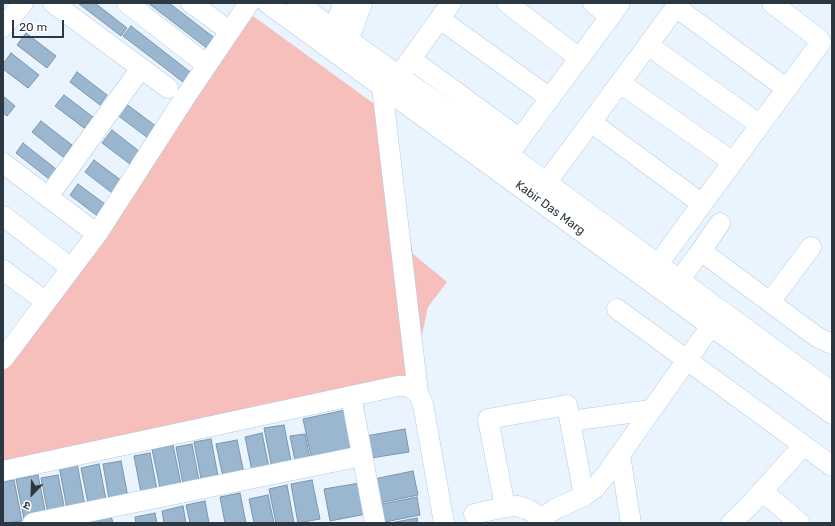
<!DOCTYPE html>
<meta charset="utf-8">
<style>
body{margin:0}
#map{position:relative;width:835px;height:526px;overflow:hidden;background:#e9f4ff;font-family:Rubik,"Noto Sans Devanagari",sans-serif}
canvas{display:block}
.frame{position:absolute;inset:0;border:4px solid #2b3741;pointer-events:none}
.north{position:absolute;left:12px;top:474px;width:40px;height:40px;-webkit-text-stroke:3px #fff;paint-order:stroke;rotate:203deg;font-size:11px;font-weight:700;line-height:16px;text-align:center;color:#2b3741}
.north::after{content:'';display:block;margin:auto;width:14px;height:18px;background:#2b3741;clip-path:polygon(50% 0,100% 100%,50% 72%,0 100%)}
.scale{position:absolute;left:12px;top:20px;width:52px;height:18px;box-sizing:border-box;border:2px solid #2b3741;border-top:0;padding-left:5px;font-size:12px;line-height:14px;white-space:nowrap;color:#2b3741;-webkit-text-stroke:3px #fff;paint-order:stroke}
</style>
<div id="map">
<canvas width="835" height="526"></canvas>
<div class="frame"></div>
<div class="north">उ</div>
<div class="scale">20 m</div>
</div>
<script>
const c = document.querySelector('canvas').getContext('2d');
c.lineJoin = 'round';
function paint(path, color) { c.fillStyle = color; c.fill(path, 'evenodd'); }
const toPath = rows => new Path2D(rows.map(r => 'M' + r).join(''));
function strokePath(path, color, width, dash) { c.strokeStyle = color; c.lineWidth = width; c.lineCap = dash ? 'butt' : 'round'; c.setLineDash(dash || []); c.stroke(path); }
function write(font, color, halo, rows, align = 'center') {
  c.font = font + ' Rubik,sans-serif'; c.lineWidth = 4; c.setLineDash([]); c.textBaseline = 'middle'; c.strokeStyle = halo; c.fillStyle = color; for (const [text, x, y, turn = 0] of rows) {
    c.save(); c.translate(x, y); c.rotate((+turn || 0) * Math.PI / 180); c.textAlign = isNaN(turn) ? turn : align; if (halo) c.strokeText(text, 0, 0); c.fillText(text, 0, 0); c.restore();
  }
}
const green = toPath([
 [253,16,388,114,413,254,447,282,428,307,409,393,3,466,3,369]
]);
const building = toPath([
 [78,3,95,3,127,28,121,36,78,3],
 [148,3,169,3,216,39,208,49,148,3],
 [131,26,194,75,187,85,123,36,131,26],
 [26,33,56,56,47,68,17,45,26,33],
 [11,53,39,75,28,88,3,69,3,64,11,53],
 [77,72,107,95,100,105,70,82,77,72],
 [64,95,93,117,84,128,55,106,64,95],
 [3,96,15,106,7,116,3,113,3,96],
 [125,103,157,127,148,138,116,114,125,103],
 [41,121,72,145,63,157,32,132,41,121],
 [112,130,144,155,134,167,102,143,112,130],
 [23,143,56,169,49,179,16,153,23,143],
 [94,160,126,184,116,196,85,172,94,160],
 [78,184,109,207,100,218,70,195,78,184],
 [345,410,354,451,312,460,303,419,345,410],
 [284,425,292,466,272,469,264,428,284,425],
 [405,429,409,452,371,458,366,436,405,429],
 [262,433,270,473,253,476,245,437,262,433],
 [305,434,310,459,295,461,290,436,305,434],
 [211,439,219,481,202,484,194,442,211,439],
 [237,440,245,478,224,482,216,444,237,440],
 [192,444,200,486,184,489,176,447,192,444],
 [173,445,182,489,161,493,152,449,173,445],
 [150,453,158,495,142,498,134,456,150,453],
 [121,461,129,502,110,505,103,464,121,461],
 [77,463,85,506,67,509,59,466,77,463],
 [99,464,107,504,89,508,81,468,99,464],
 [413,471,418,495,379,503,374,479,413,471],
 [38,475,46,515,24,519,16,479,38,475],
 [58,475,65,511,48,514,41,478,58,475],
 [14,480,22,521,3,523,3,482,14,480],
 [312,480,320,519,298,523,291,484,312,480],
 [360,483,366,514,330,521,324,489,360,483],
 [287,485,294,523,276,523,269,489,287,485],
 [240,493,246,523,225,523,220,497,240,493],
 [268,495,274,523,254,523,249,499,268,495],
 [417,497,420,515,380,523,377,505,417,497],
 [205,501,209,523,190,523,186,505,205,501],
 [183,506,186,523,164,523,162,511,183,506],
 [155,513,157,523,136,523,135,517,155,513],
 [111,516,113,523,92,523,91,520,111,516],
 [417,518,418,523,390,523,417,518]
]);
const minor = toPath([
 [53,3,168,88],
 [127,3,207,65],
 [191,3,220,24],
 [267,3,832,414],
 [297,3,490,141,832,392],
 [507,3,579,58],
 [593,3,610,16],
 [676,7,787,89],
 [440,19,550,98],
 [3,27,23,3],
 [329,40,344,3],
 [648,45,760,125],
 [344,52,362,3],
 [411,59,520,139],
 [403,70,451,3],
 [620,83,733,162],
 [382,87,418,393,423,404,444,523],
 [591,122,702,204],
 [508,155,620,3],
 [3,163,97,234],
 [546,183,679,3],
 [56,186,141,68],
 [3,216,71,268],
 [701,251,720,223],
 [658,264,821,42,819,39,772,3],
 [3,270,46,302],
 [679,280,701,251,817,337,832,344],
 [770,302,811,247],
 [617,309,832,466],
 [3,359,97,234,184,99,249,3],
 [351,396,375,523],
 [570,421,651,410],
 [620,455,631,523],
 [3,471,398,386,408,386,418,393],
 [762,491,800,523],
 [505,507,488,419,567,405,584,496],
 [474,514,505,507,518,506,529,510,537,515,543,522],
 [33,523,362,456],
 [543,523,547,515,555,509,584,496,595,488,607,473,711,326],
 [731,523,748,507,803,446]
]);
const streetNames = [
 ["Kabir Das Marg",550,208,36]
];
paint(green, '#f6bfbb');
paint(building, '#9bb7cf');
strokePath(building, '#7a95ad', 1);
strokePath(minor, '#b0cde6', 21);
strokePath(minor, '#fff', 20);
write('12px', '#2b3741', '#fff', streetNames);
</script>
